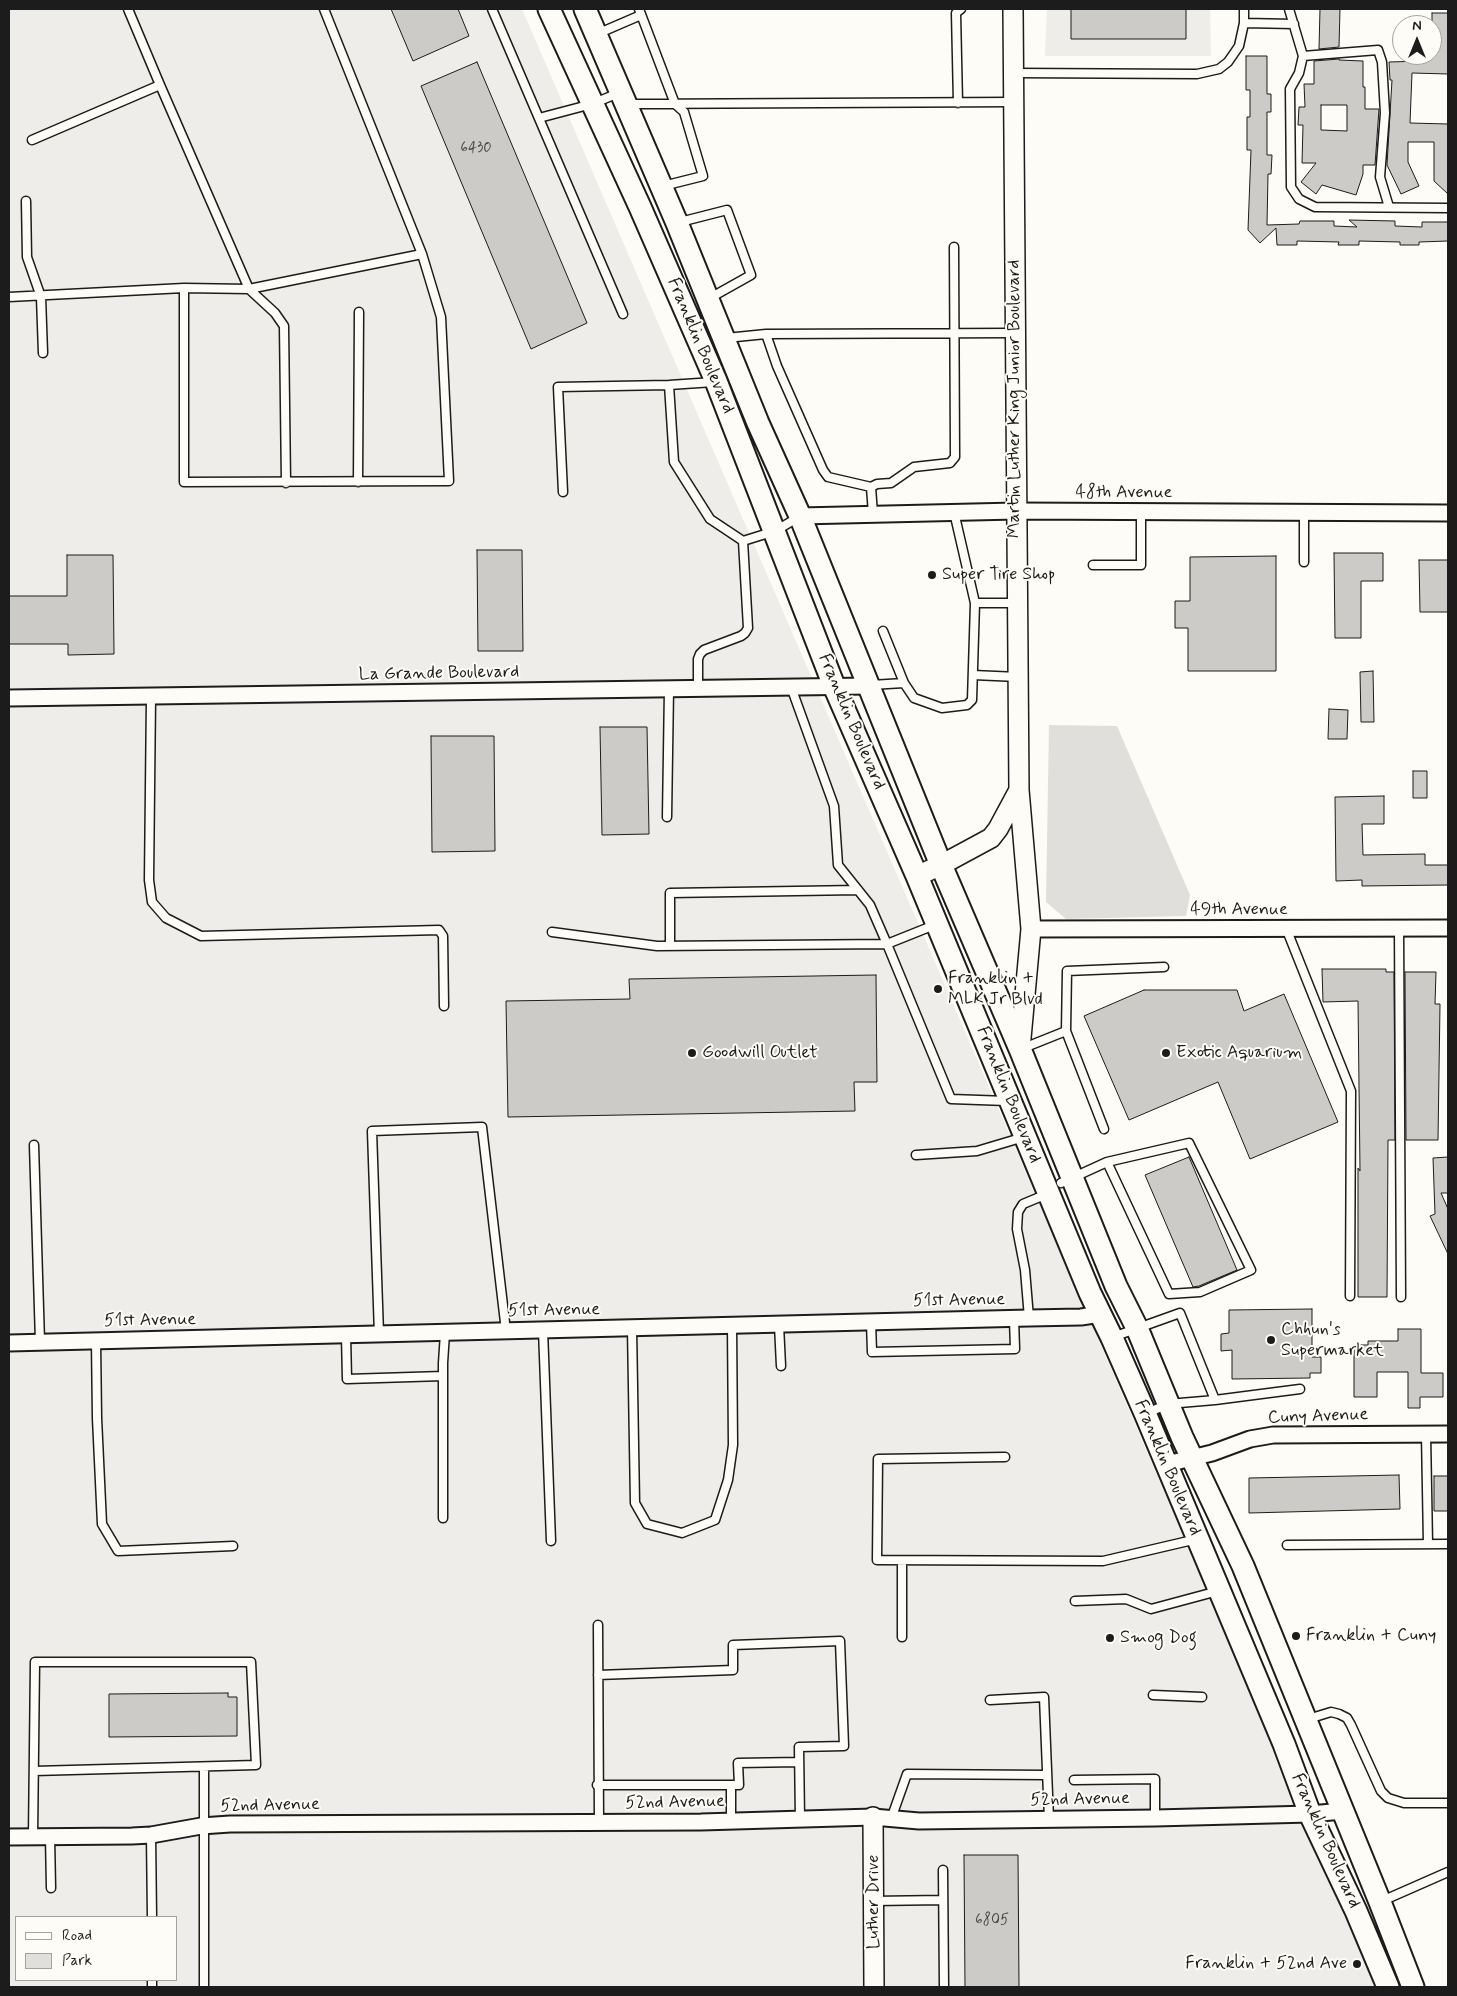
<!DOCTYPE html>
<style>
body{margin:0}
#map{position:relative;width:1457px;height:1996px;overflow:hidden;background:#fdfcf7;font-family:Mynerve,sans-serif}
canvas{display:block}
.frame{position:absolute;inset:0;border:10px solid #1c1c1c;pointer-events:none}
.legend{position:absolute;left:15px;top:1916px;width:162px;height:65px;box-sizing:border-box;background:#fdfcf7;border:1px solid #a3a29f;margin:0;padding:6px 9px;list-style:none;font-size:15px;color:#1c1c1c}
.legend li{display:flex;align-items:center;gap:10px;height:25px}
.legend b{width:25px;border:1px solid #a3a29f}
.north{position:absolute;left:1392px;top:15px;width:50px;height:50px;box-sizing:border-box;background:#fdfcf7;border:1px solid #a3a29f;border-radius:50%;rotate:0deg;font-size:14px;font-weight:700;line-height:20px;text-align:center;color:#1c1c1c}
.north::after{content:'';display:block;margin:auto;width:18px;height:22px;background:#1c1c1c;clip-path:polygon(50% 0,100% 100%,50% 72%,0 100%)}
</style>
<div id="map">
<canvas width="1457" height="1996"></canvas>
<div class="frame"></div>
<ul class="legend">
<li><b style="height:6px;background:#fdfcf7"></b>Road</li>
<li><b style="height:14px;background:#e0dfdb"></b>Park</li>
</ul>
<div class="north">N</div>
</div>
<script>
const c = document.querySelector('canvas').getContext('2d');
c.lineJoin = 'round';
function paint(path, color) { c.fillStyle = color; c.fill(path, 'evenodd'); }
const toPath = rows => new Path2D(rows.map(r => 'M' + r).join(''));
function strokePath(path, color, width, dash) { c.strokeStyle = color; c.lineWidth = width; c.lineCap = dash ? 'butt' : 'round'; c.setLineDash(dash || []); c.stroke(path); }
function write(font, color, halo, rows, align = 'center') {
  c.font = font + ' Mynerve,sans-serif'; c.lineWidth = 4; c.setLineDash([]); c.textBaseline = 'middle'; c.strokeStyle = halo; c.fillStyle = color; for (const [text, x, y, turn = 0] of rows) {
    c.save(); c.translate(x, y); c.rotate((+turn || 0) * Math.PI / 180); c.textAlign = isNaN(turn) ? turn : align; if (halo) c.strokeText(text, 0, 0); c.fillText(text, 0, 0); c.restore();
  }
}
const built = toPath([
 [9,9,522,9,1379,1987,9,1987],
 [16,1917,176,1917,176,1980,16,1980],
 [1047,9,1210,9,1211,56,1045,56]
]);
const green = toPath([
 [1049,725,1117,726,1190,895,1186,916,1066,919,1046,902]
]);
const building = toPath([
 [391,9,458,9,469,36,413,61,391,9],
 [1071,9,1186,9,1186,39,1071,39,1071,9],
 [1320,9,1340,9,1339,47,1319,49,1320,9],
 [1432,13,1448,13,1448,74,1412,73,1410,123,1448,124,1448,194,1434,181,1434,142,1408,142,1408,162,1419,186,1401,194,1387,165,1392,80,1390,80,1389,62,1424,61,1424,55,1432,55,1432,13],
 [1246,56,1267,56,1267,94,1271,94,1271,112,1267,112,1267,155,1272,155,1271,174,1268,174,1267,225,1299,224,1300,221,1334,221,1334,226,1357,227,1349,220,1395,221,1395,226,1422,227,1422,222,1448,222,1448,241,1419,242,1419,245,1400,245,1400,242,1359,241,1359,245,1338,245,1339,242,1297,241,1297,245,1277,245,1276,228,1260,243,1248,230,1251,150,1247,150,1247,117,1250,117,1250,90,1246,90,1246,56],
 [1339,59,1339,60,1363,61,1363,87,1365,87,1365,109,1379,109,1375,165,1363,165,1363,174,1356,195,1322,185,1316,194,1301,182,1316,163,1302,163,1303,125,1298,125,1299,107,1305,107,1304,84,1314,84,1314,61,1339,59],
 [1321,105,1347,105,1347,131,1321,130,1321,105],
 [477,62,587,323,531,349,421,86,477,62],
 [477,550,522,550,523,651,478,651,477,550],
 [1334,553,1383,553,1383,581,1361,581,1361,638,1335,638,1334,553],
 [67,555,113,555,114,654,68,655,68,644,9,644,9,596,67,596,67,555],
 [1276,556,1276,671,1188,671,1188,628,1175,628,1175,601,1190,601,1190,557,1276,556],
 [1419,560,1448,560,1448,612,1420,612,1419,560],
 [1373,671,1374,722,1361,722,1360,672,1373,671],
 [1329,709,1348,710,1347,739,1328,739,1329,709],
 [600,727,647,727,649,834,602,835,600,727],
 [431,736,494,736,495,851,432,852,431,736],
 [1413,771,1427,771,1427,798,1413,798,1413,771],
 [1384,796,1384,824,1362,824,1363,855,1425,854,1425,865,1448,865,1448,885,1362,886,1362,880,1336,881,1335,797,1384,796],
 [1322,969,1386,969,1386,972,1394,972,1395,1140,1388,1140,1387,1297,1358,1297,1358,1168,1360,1171,1358,1001,1323,1002,1322,969],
 [1405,972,1436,972,1435,1004,1440,1004,1438,1140,1406,1140,1405,972],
 [876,975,877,1082,854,1082,855,1111,508,1117,506,1001,630,999,629,979,876,975],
 [1144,990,1237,990,1244,1011,1284,994,1338,1122,1250,1159,1218,1082,1129,1120,1084,1016,1144,990],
 [1189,1157,1237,1270,1199,1286,1193,1287,1145,1175,1189,1157],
 [1448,1157,1448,1193,1441,1193,1448,1209,1448,1254,1430,1216,1435,1214,1433,1158,1448,1157],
 [1312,1309,1312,1357,1321,1357,1321,1373,1310,1373,1310,1378,1232,1379,1232,1350,1221,1351,1221,1334,1229,1333,1229,1310,1312,1309],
 [1398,1329,1421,1329,1421,1373,1443,1373,1443,1397,1420,1397,1420,1408,1408,1408,1408,1372,1377,1372,1377,1397,1354,1397,1354,1345,1368,1345,1368,1341,1398,1341,1398,1329],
 [1399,1475,1400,1509,1249,1513,1249,1478,1399,1475],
 [1434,1476,1448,1476,1448,1511,1434,1511,1434,1476],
 [228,1693,228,1697,237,1697,237,1736,109,1737,109,1694,228,1693],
 [964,1855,1018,1855,1019,1987,965,1987,964,1855]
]);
const service = toPath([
 [128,9,160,85,249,289,275,313,284,326,286,483],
 [492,9,623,314],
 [639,9,675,104,684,112,703,176,663,186],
 [1289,9,1303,56,1299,73,1290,89,1291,187,1299,199,1315,207,1448,208],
 [1244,23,1294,24],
 [597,34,641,15],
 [1303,56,1378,50,1382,62,1385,113,1380,177,1389,207],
 [1014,73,1197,74,1219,69,1228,62,1239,46,1244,23,1244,9],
 [958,103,956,13,961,9],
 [629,104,1014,102],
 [539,118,592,104,621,92],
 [32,140,160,85],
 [26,201,27,257,41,297,43,353],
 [680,222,727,210,751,275,710,298],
 [184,288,184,482,449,481,441,317,422,254,324,9],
 [9,297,184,288,249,289,422,254],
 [766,334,777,366,823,470,828,477,871,487],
 [726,338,766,334,1014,333],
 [669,385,674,462,710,519,743,541,775,531,799,517],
 [358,482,359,312],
 [563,492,558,387,669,385,714,382],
 [954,512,975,603],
 [1304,512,1304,562],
 [873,514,871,487,877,484,891,483,914,467,950,463,955,457,954,247],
 [1093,565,1141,565,1141,511],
 [883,631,904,683,914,698,942,708,967,705,972,700,975,603,1017,603],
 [973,675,1018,677],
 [871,685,904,683],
 [791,687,834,806,838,865,870,905,887,944,937,924],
 [698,689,698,659,700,654,704,650,741,636,745,633,748,628,743,541],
 [151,697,149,880,152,902,166,918,201,936,439,930,443,936,444,1006],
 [667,817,669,689],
 [1286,928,1351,1091,1350,1296],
 [1399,928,1401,1297],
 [552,932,657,946,887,944,951,1099,1007,1101],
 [670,946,670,893,858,890],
 [1021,1049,1066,1031],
 [1104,1129,1066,1031,1067,971,1164,967],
 [34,1145,40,1342],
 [916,1155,977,1151,1024,1137],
 [1061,1183,1107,1162,1189,1143,1251,1270,1200,1292,1169,1294,1107,1162],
 [1029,1318,1025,1270,1017,1229,1018,1212,1023,1204,1047,1194],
 [871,1322,872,1352,1015,1349,1014,1319],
 [779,1325,781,1366],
 [632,1328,635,1503,647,1524,682,1533,715,1520,728,1480,733,1445,732,1326],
 [543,1330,551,1541],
 [379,1334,372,1131,482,1127,506,1331],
 [346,1335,347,1379,443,1376],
 [1113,1337,1180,1313,1215,1400,1300,1389],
 [96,1341,97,1418,102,1524,118,1551,233,1546],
 [1147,1413,1168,1404,1215,1400],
 [1426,1434,1428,1544],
 [1005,1457,878,1459,877,1560,1103,1561,1197,1539],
 [443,1518,443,1363,445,1333],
 [1287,1545,1448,1544],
 [902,1561,902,1637],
 [1075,1601,1126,1599,1151,1609,1218,1591],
 [598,1625,599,1823],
 [598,1675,733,1670,733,1645,840,1641,844,1746,799,1747,800,1819],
 [1153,1695,1202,1697],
 [990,1700,1044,1697,1049,1819],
 [1308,1719,1331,1712,1339,1714,1347,1718,1351,1725,1381,1791,1388,1798,1404,1803,1448,1803],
 [1074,1780,1155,1779,1155,1818],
 [597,1785,739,1785,738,1763,799,1762],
 [731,1785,731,1821],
 [891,1819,907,1774,1047,1775],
 [151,1835,152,1917],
 [50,1836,51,1888],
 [33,1837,35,1662,251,1662,256,1765,34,1771],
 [943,1870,944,1987],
 [873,1901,943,1900],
 [1382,1901,1448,1872],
 [152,1980,152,1987],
 [204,1987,204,1767]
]);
const minor = toPath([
 [800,516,1016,511,1448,513],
 [9,698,869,686],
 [1031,929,1448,928],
 [9,1343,1029,1318,1081,1317,1101,1314],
 [1167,1464,1212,1453,1250,1439,1273,1435,1448,1434],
 [9,1837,132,1836,151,1835,201,1826,230,1824,701,1822,873,1817,919,1821,1155,1818,1310,1814,1343,1811]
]);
const tertiary = toPath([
 [1013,9,1019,790,1031,929,1020,1049],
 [917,876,941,865,991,838,998,829,1019,790],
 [873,1817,874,1987]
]);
const secondary = toPath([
 [549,9,640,207,716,381,834,686,917,876,1090,1293,1112,1338,1145,1413,1284,1744,1310,1814,1356,1911,1388,1987],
 [585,9,677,223,758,423,800,516,941,865,1020,1049,1116,1286,1137,1328,1182,1437,1243,1566,1380,1902,1413,1987]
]);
const markers = [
 [932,575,5,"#1c1c1c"],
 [938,989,5,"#1c1c1c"],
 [692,1053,5,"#1c1c1c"],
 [1166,1053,5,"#1c1c1c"],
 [1271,1340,5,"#1c1c1c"],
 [1296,1636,5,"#1c1c1c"],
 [1110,1638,5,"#1c1c1c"],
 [1357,1964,5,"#1c1c1c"]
];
const numberNames = [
 ["6430",476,149],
 ["6805",992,1921]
];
const streetNames = [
 ["Franklin Boulevard",700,346,67],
 ["Martin Luther King Junior Boulevard",1015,399,-90],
 ["48th Avenue",1124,493],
 ["La Grande Boulevard",439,674,-1],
 ["Franklin Boulevard",851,722,67],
 ["49th Avenue",1239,910],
 ["Franklin Boulevard",1008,1095,68],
 ["51st Avenue",959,1301,-1],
 ["51st Avenue",554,1311,-1],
 ["51st Avenue",150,1321,-1],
 ["Cuny Avenue",1318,1417,-2],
 ["Franklin Boulevard",1167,1468,67],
 ["52nd Avenue",1080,1800,-1],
 ["52nd Avenue",675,1803,-1],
 ["52nd Avenue",270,1806,-1],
 ["Franklin Boulevard",1325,1841,66],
 ["Luther Drive",874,1902,-90]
];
const poiNames = [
 ["Super Tire Shop",942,575],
 ["Franklin +",948,979],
 ["MLK Jr Blvd",948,1000],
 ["Goodwill Outlet",702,1053],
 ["Exotic Aquarium",1176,1053],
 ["Chhun's",1281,1330],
 ["Supermarket",1281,1351],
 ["Franklin + Cuny",1306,1636],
 ["Smog Dog",1120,1638],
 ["Franklin + 52nd Ave",1347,1964,"right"]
];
paint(built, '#eeede9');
paint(green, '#e0dfdb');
paint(building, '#cccbc8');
strokePath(building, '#1c1c1c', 1);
strokePath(service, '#1c1c1c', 11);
strokePath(minor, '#1c1c1c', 19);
strokePath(tertiary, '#1c1c1c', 22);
strokePath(secondary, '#1c1c1c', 25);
strokePath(service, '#fdfcf7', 8);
strokePath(minor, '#fdfcf7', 15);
strokePath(tertiary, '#fdfcf7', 19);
strokePath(secondary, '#fdfcf7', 21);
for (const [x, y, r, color] of markers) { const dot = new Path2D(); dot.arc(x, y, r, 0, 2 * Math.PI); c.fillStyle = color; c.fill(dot); strokePath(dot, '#fdfcf7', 2); }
write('15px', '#484847', null, numberNames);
write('18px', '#1c1c1c', '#fdfcf7', streetNames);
write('18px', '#1c1c1c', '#fdfcf7', poiNames, 'left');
</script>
